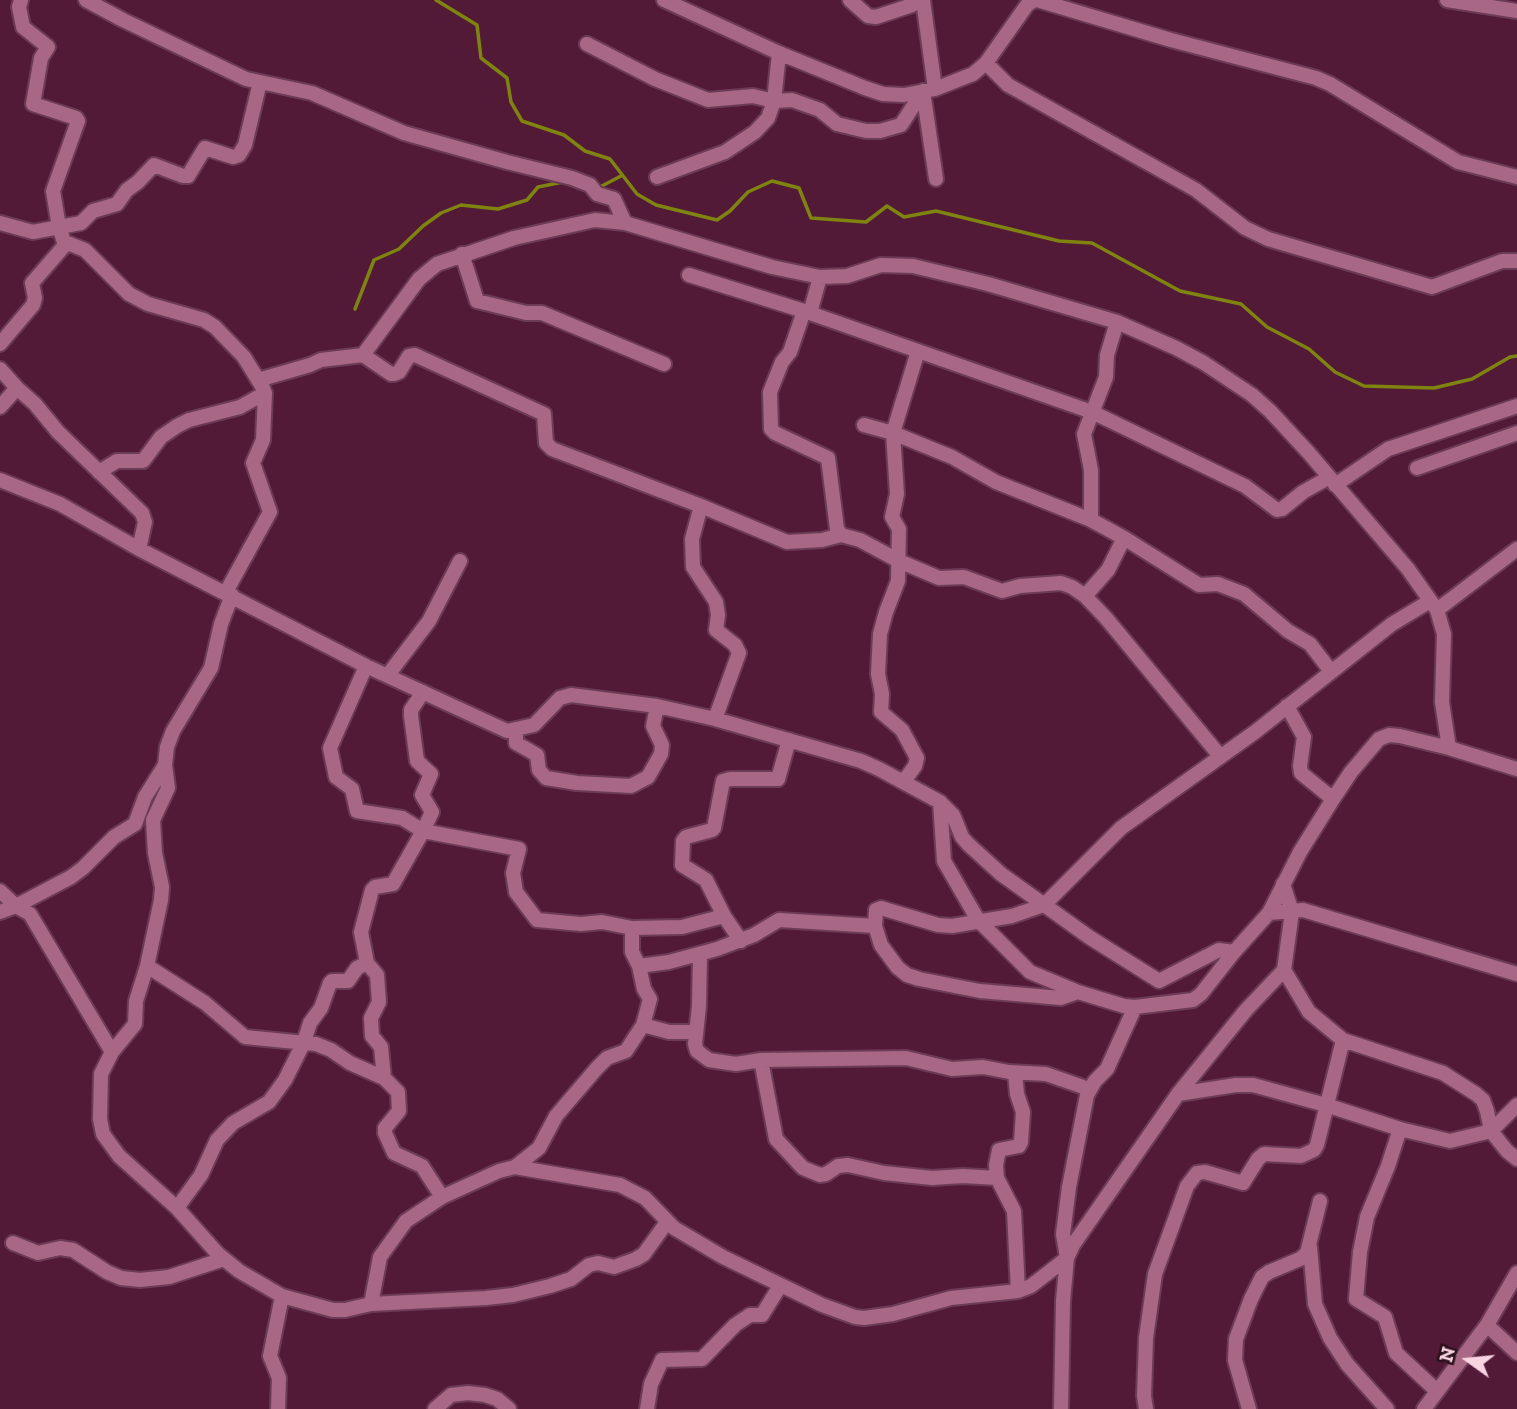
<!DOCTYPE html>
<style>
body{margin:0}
#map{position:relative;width:1517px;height:1409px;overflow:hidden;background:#531a37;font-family:"Zilla Slab",serif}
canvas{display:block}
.north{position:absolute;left:1433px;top:1325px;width:70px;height:70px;-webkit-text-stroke:5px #2a111c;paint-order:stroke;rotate:285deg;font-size:19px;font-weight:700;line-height:28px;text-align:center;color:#f8d3e2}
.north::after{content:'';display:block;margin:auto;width:24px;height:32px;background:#f8d3e2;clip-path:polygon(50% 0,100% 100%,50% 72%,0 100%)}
</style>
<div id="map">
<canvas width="1517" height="1409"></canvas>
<div class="north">N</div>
</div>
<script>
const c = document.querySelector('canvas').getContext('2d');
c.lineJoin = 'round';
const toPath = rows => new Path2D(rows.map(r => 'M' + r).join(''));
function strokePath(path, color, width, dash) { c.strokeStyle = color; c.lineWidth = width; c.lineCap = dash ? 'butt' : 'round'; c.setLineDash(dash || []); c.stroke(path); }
const stream = toPath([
 [436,0,477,25,481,58,507,78,511,102,522,121,564,135,585,151,610,159,637,194,656,205,717,220,730,211,748,192,772,181,799,188,811,218,866,222,887,206,904,217,936,211,1059,241,1092,243,1180,291,1241,304,1267,327,1309,349,1335,372,1364,386,1434,388,1472,379,1510,357,1517,356],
 [598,188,621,176],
 [355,309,374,260,399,249,423,226,441,213,461,205,498,209,527,200,538,187,563,182,587,191]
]);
const minor = toPath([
 [86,0,123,20,246,79,312,93,404,133,507,162,572,178,590,185,597,194,614,199,625,223],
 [664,0,779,53,865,88,883,94,904,95,935,89,973,74,986,63,1027,5,1034,0],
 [850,0,868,16,876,17,912,5,919,0],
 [923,0,935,89],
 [1037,0,1171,40,1316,78,1330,84,1458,162,1517,177],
 [1447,0,1517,11],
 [587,44,655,79,708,100,753,96,774,101,792,100,820,110,837,124,866,131,880,131,901,125,923,91],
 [986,63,1008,85,1196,190,1245,228,1268,239,1432,287,1502,261,1517,261],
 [923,91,936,179],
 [657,177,725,152,755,132,768,118,774,101,779,53],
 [0,223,33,232,81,223,93,211,117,204,127,190,138,182,154,165,183,176,188,176,205,148,233,157,239,155,245,145,260,82],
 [65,242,85,250,129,294,148,304,204,320,215,327,244,357,263,388,265,393,263,440,253,463,270,512,226,592],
 [462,254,477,301,526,313,542,313,664,364],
 [689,275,804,311,1092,412,1245,486,1277,510,1282,509,1303,492,1328,478],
 [804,311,790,352,782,362,770,392,771,429,775,433,828,458,837,529,841,535,860,540,899,561,939,578,964,577,1002,591,1020,586,1061,583,1072,587,1085,596,1106,618,1220,756],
 [810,313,820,277],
 [0,344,33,305,35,298,32,283,65,245,59,227,53,191,78,121,76,118,33,104,41,58,48,47,23,27,19,7,21,0],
 [363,355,419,279,437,264,514,238,595,220,625,223,772,267,820,277,847,276,881,265,913,266,988,284,1117,322,1176,348,1204,363,1252,395,1270,411,1308,452,1408,569,1437,610,1444,634,1442,702,1449,748],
 [0,369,17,388,0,407],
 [258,380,310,365,321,360,363,355,391,374,394,374,399,372,409,356,415,355,544,414,546,443,552,449,701,506,787,542,822,540,841,535],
 [17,388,35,404,58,432,142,513,145,522,139,549],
 [864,425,893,433,952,457,996,482,1091,520,1124,538,1199,585,1218,584,1244,594,1288,631,1310,644,1330,670],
 [1417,468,1517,433],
 [99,472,117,461,143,461,161,437,177,426,189,420,240,407,265,393],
 [0,480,60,504,139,549,366,666,507,731,534,725,560,698,571,695,657,706,715,719,861,761,879,769,940,802,944,861,978,920,1030,972,1078,992,1124,1006,1135,1007,1193,1000,1201,994,1234,952,1269,913,1303,910,1517,974],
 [1335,485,1388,449,1517,406],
 [701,506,692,539,693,567,716,602,718,615,716,630,735,645,739,653,715,719],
 [1091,520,1091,470,1084,434,1106,377,1107,355,1117,322],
 [232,595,221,624,211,668,173,731,167,747,165,765,168,788,153,820,155,853,162,887,161,900,147,966,136,1001,135,1024,112,1052,101,1074,100,1119,103,1134,119,1156,177,1208,218,1254,239,1271,282,1296,333,1310,345,1310,371,1304,380,1257,406,1221,442,1197,499,1171,515,1167,620,1185,645,1198,674,1228,723,1257,822,1305,855,1317,864,1318,893,1314,951,1298,1018,1291,1031,1286,1067,1258,1063,1234,1069,1187,1087,1095,1095,1081,1107,1069,1135,1007],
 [1085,596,1108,570,1124,538],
 [1437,610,1517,549],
 [366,666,330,748,336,777,352,789,357,811,402,818,423,831,432,812,422,795,431,774,417,761,411,716,411,710,423,692],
 [388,675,429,621,460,561],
 [1287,706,1304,737,1300,766,1301,773,1333,799],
 [516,730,516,743,537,755,539,770,546,778,577,783,631,786,648,777,661,754,662,745,653,726,657,706],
 [904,781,915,766,917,758,902,730,881,712,882,694,878,674,880,634,886,612,898,581,899,529,892,517,897,494,893,433,918,351],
 [940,802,953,815,962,837,968,844,1001,874,1089,937,1159,981,1219,950,1234,952],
 [1283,884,1292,912,1284,970,1309,1012,1343,1040,1443,1073,1476,1094,1483,1100,1487,1111,1491,1131,1507,1151,1517,1159],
 [0,891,16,906,71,877,83,868,114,837,135,824,145,797,165,765],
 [0,912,16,906,30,914,112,1052],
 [1269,913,1300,852,1333,799,1351,772,1379,739,1389,735,1400,736,1449,748,1517,769],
 [724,916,741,941],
 [632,928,682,927,724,916,706,880,682,865,683,841,686,837,712,830,714,828,723,781,730,779,778,779,789,740],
 [700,955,699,1006,695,1044,697,1051,709,1060,736,1064,761,1060,906,1058,952,1069,983,1067,1009,1072,1046,1074,1089,1089],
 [147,966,205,1003,245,1037,316,1044,331,1050,350,1063,384,1078],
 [639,966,669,962,717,949,754,935,779,920,875,926],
 [1078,992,1061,998,980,991,919,979,907,975,898,968,881,945,875,926,876,910,881,908,938,925,952,926,1012,916,1044,905,1121,828,1255,732,1392,624,1430,601],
 [643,1025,669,1032,696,1032],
 [761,1060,776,1139,803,1168,820,1175,826,1174,838,1166,848,1165,884,1173,932,1178,963,1176,997,1178],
 [1015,1073,1017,1094,1023,1112,1021,1142,1019,1146,999,1150,996,1165,997,1178,1014,1211,1018,1291],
 [1178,1094,1246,1010,1284,970],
 [1400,1129,1388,1166,1367,1217,1360,1252,1356,1299,1385,1317,1396,1353,1437,1391],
 [442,1197,422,1166,394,1153,385,1133,385,1128,399,1111,398,1092,384,1078,381,1047,372,1036,371,1018,379,1002,377,975,367,963,361,932,372,890,375,887,393,884,423,831,519,849,513,873,516,892,537,920,581,924,602,922,632,928,632,952,639,966,644,989,650,999,643,1025,626,1051,607,1058,597,1068,556,1116,539,1148,515,1167],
 [177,1208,201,1175,217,1140,233,1123,269,1102,285,1080,304,1042,310,1023,321,1008,330,983,332,981,348,981,357,968,367,963],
 [13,1243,38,1253,60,1248,73,1250,107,1272,121,1278,140,1280,169,1277,224,1259],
 [1310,1247,1315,1304,1330,1338,1347,1364,1387,1409],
 [371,1304,486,1298,513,1295,550,1286,571,1279,589,1265,598,1263,614,1267,636,1259,644,1254,667,1222],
 [1487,1325,1517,1353],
 [278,1409,279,1378,270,1356,282,1296],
 [435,1409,451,1395,468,1393,485,1395,497,1399,509,1409],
 [647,1409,651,1384,662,1360,702,1359,735,1325,750,1315,762,1315,780,1286],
 [1061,1409,1063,1301,1067,1258,1073,1245,1178,1094,1236,1085,1253,1085,1326,1105,1400,1129,1450,1141,1491,1131,1517,1105],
 [1146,1409,1144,1396,1146,1338,1155,1274,1187,1186,1197,1173,1205,1172,1243,1183,1258,1159,1264,1154,1301,1156,1314,1150,1317,1145,1343,1040],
 [1249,1409,1235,1360,1236,1339,1251,1299,1262,1277,1269,1272,1300,1259,1307,1253,1320,1201],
 [1424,1409,1487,1325,1517,1273]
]);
strokePath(stream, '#7f8310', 3.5);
strokePath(minor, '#6c3b56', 18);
strokePath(minor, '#a86784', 14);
</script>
